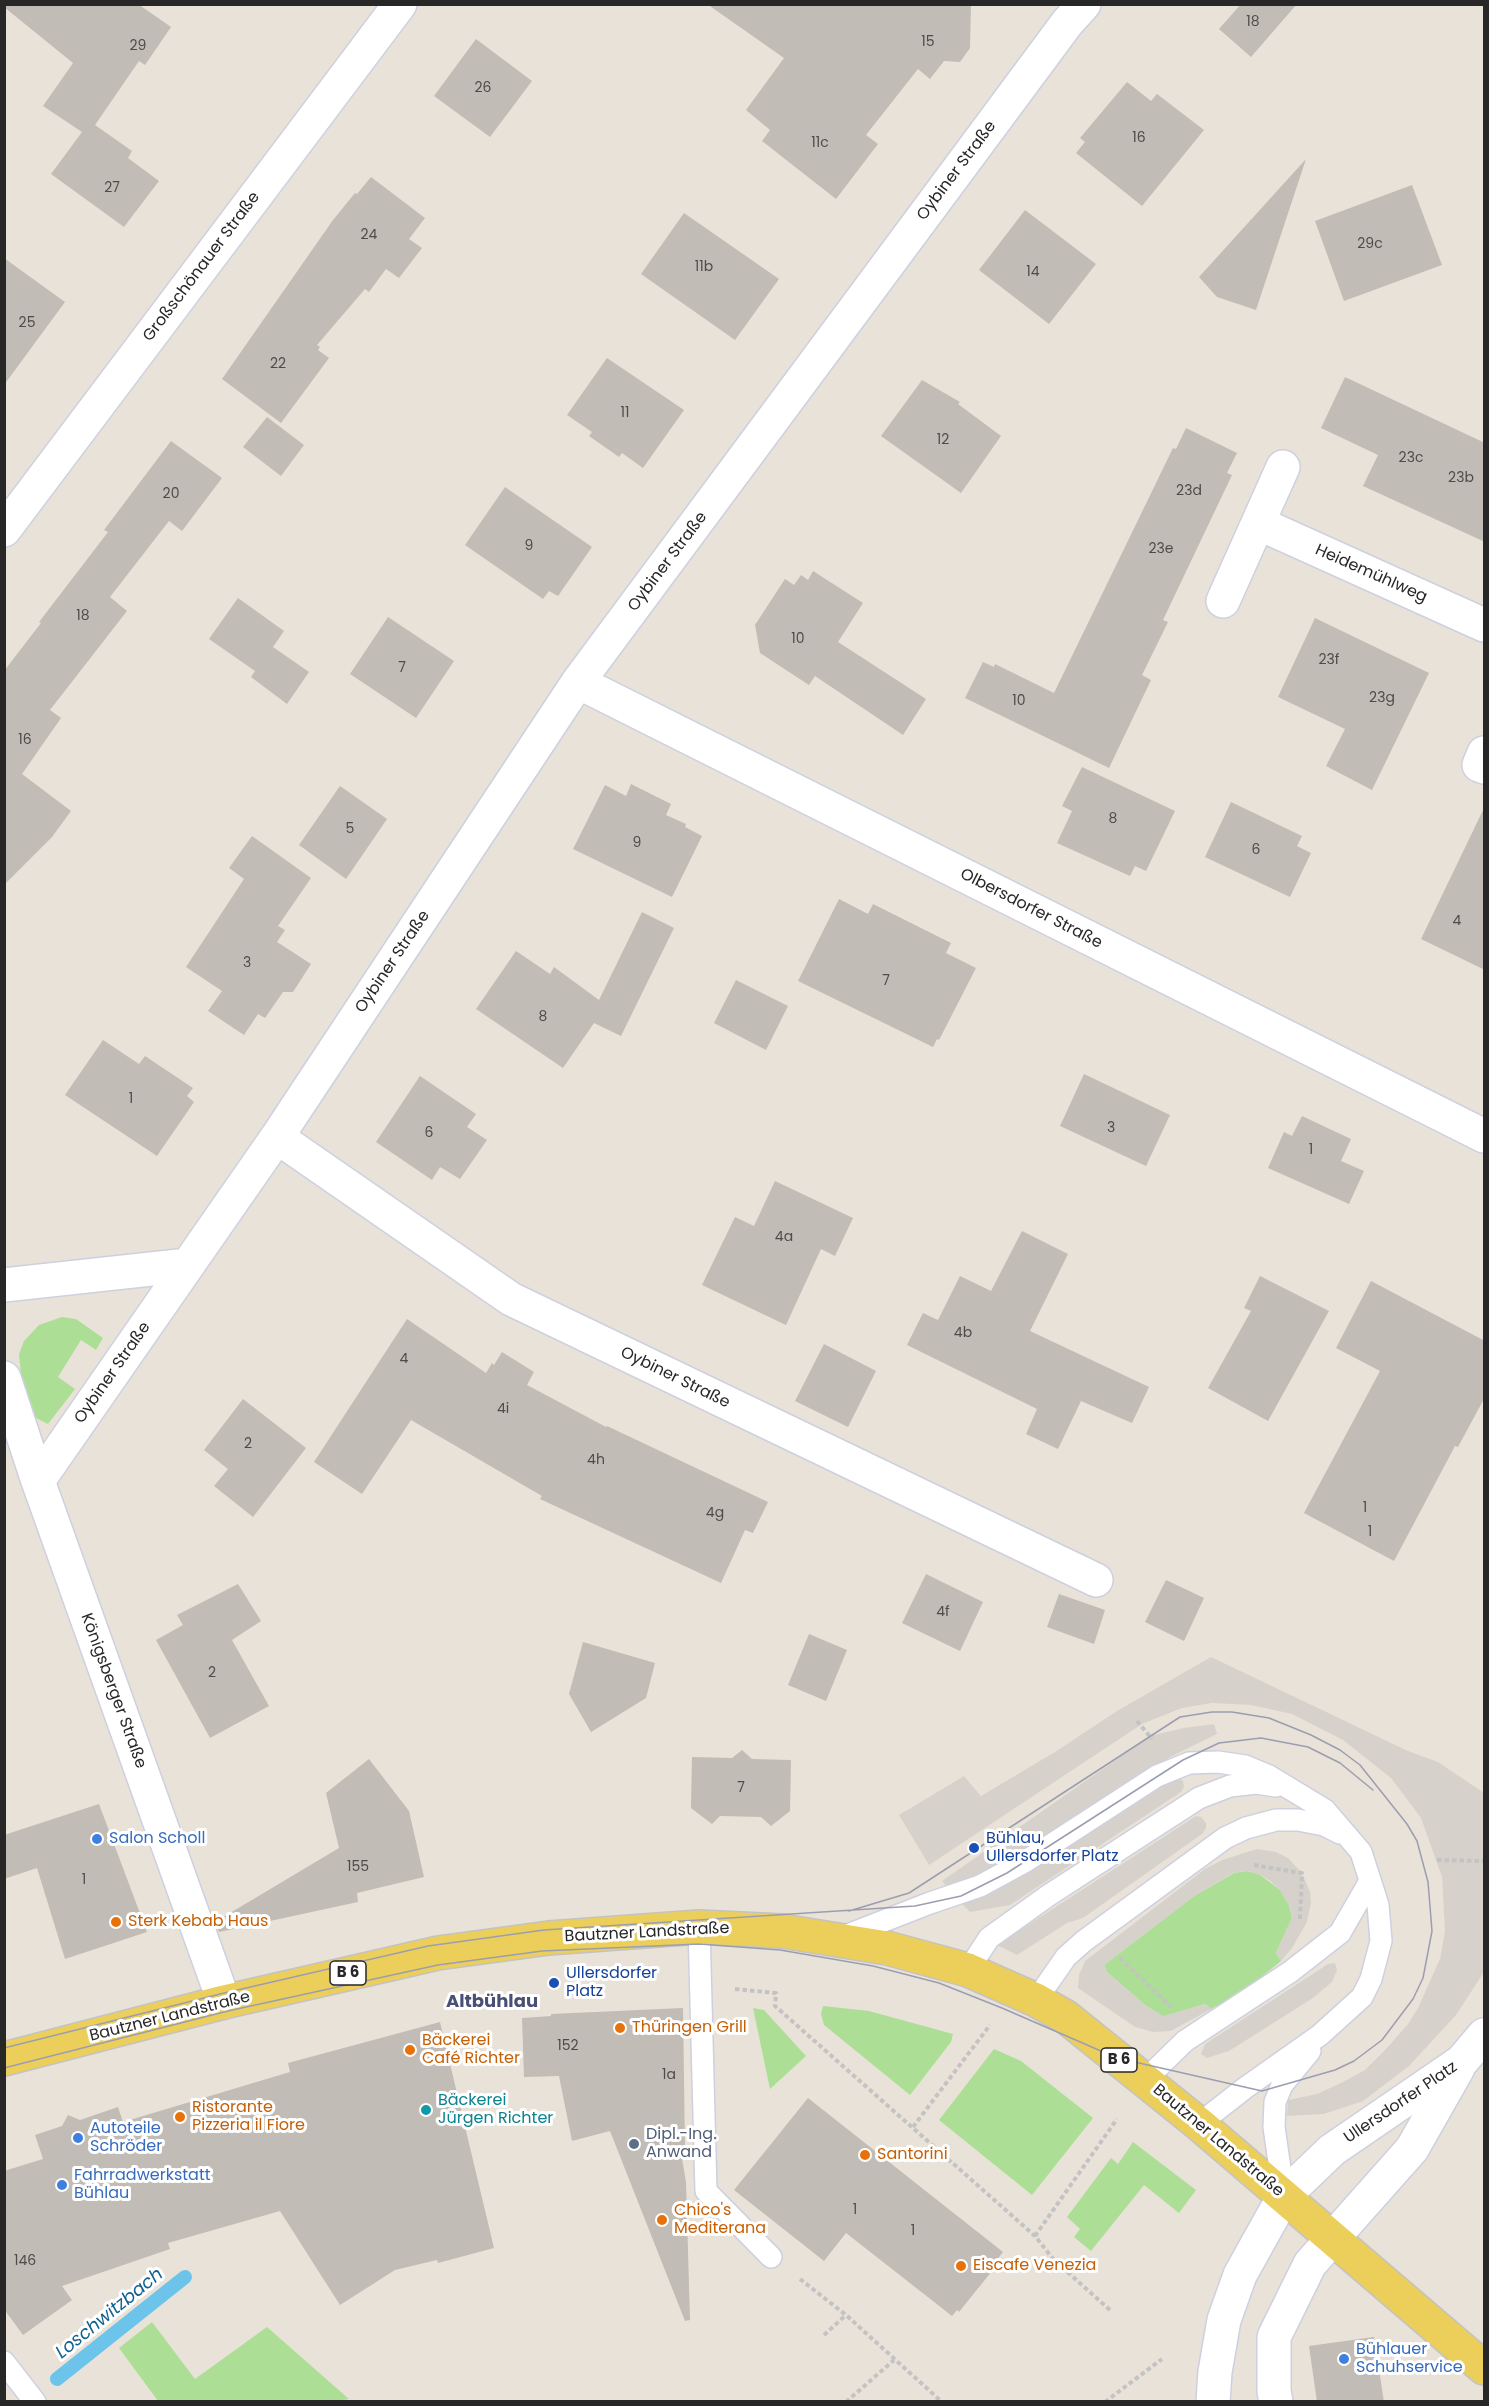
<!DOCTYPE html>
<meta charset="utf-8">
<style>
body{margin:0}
#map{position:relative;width:1489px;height:2406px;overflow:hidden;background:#e9e2d8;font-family:Poppins,sans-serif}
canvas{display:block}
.frame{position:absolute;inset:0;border:6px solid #272727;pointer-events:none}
</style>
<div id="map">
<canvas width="1489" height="2406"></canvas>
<div class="frame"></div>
</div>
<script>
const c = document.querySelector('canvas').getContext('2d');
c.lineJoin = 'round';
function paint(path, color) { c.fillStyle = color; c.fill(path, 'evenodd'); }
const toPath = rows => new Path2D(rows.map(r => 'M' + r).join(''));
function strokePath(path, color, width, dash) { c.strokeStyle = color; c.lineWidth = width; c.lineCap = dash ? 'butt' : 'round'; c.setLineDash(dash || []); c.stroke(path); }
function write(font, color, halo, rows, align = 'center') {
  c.font = font + ' Poppins,sans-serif'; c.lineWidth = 6; c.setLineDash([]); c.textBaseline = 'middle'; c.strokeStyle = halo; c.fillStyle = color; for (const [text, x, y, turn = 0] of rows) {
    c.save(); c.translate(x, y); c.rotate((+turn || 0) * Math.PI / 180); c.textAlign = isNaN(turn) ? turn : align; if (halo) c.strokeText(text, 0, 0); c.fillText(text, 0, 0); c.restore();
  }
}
const green = toPath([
 [62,1317,76,1319,103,1338,96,1350,81,1340,58,1377,75,1389,48,1424,36,1418,21,1374,19,1354,24,1341,39,1325],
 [1246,1871,1259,1874,1280,1890,1289,1905,1292,1918,1276,1953,1281,1961,1248,1988,1211,2009,1205,2004,1163,2017,1145,2005,1107,1972,1104,1965,1194,1896,1234,1873],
 [823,2006,869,2011,953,2034,951,2042,910,2095,824,2025,821,2014],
 [753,2008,764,2010,806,2056,770,2089],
 [994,2049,1021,2061,1093,2118,1032,2195,939,2120],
 [1133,2142,1196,2190,1179,2213,1144,2185,1091,2251,1074,2237,1080,2229,1067,2217,1111,2158,1118,2164],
 [152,2322,195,2379,267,2327,349,2399,333,2402,158,2401,119,2348]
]);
const plaza = toPath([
 [1211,1657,1408,1751,1438,1762,1484,1793,1484,1972,1456,2015,1409,2066,1363,2101,1324,2114,1287,2116,1288,2100,1317,2094,1343,2082,1365,2070,1386,2049,1408,2024,1418,2008,1440,1959,1445,1932,1442,1877,1421,1818,1391,1778,1343,1740,1292,1714,1251,1705,1212,1703,1182,1708,1142,1724,929,1865,899,1815,964,1776,981,1796,1055,1752,1117,1711],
 [1214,1724,1217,1734,1170,1757,989,1876,951,1891,942,1881,1150,1736,1184,1728],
 [1178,1777,1183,1781,1184,1787,1181,1792,1010,1905,970,1912,960,1902,1169,1778],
 [1196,1816,1201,1817,1206,1823,1206,1828,1202,1834,1083,1918,1067,1923,1017,1955,997,1945],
 [1257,1849,1276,1852,1288,1858,1302,1873,1310,1892,1311,1903,1307,1922,1292,1948,1281,1961,1276,1953,1292,1918,1289,1905,1280,1890,1269,1880,1259,1874,1246,1871,1233,1873,1194,1896,1104,1965,1107,1972,1145,2005,1163,2016,1206,2004,1211,2009,1171,2031,1153,2032,1135,2027,1078,1988,1079,1975,1085,1961,1205,1869,1222,1860],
 [1335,1963,1337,1970,1332,1982,1313,1998,1229,2051,1207,2058,1201,2054,1205,2044,1328,1964]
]);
const stream = toPath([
 [57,2379,185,2277]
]);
const building = toPath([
 [4,4,138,4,171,27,145,65,139,61,95,125,132,151,128,158,159,181,124,227,51,174,82,132,43,106,73,63,4,7],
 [707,4,971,4,970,48,960,62,944,61,930,79,918,69,866,135,878,144,836,199,762,141,770,130,746,110,784,58],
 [1241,4,1297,4,1251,57,1219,29],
 [476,39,532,81,490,137,434,96],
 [1127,82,1151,101,1157,94,1204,130,1142,206,1076,153,1085,142,1080,138],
 [1306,159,1256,310,1217,297,1199,277],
 [371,177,425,218,409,239,422,248,399,278,386,269,369,292,365,289,317,345,320,347,318,350,329,358,281,423,222,379,333,220,355,193,357,194],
 [1412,185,1442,265,1344,301,1315,221],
 [1025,210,1096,264,1049,324,979,270],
 [684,213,779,279,735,340,641,274],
 [4,258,65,302,4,385],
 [607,358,684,410,643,468,622,453,619,457,589,436,592,432,567,415],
 [1345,377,1485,443,1485,542,1363,486,1378,455,1321,428],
 [922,380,960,402,958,404,1001,436,961,493,881,436],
 [267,417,304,445,281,476,243,447],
 [1186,428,1237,453,1227,473,1232,475,1163,620,1168,622,1142,675,1151,680,1109,768,965,698,983,662,994,667,995,664,1054,693,1173,448,1176,449],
 [171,441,222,478,182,531,169,521,110,597,127,611,50,710,61,718,22,774,71,811,52,837,4,885,4,671,41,623,39,622,108,532,104,530],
 [505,487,592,547,558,596,549,591,543,599,465,545],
 [813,571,863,603,838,642,926,699,903,735,815,676,809,685,760,653,755,625,785,579,794,585,801,575,808,580],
 [238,598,284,631,273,647,309,672,287,704,251,677,255,671,209,639],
 [388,617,454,661,416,718,350,674],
 [1315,618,1429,673,1372,790,1326,766,1345,729,1278,697],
 [1082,767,1175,811,1146,871,1135,866,1130,876,1057,843,1072,811,1062,806],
 [631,784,671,804,666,815,686,824,685,827,702,836,672,897,573,849,605,785,626,796],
 [340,786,387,819,346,879,299,845],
 [1231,802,1302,836,1297,846,1311,853,1290,897,1205,857],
 [1485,806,1485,970,1421,939],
 [252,836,311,878,278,926,285,930,277,942,311,964,293,992,283,992,265,1018,258,1014,244,1035,208,1011,222,991,186,967,244,879,229,868],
 [839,899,868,914,873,904,951,943,946,953,976,968,939,1040,937,1039,933,1047,798,981],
 [642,912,674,928,621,1036,594,1023,563,1068,476,1009,516,951,550,974,554,967,599,1000],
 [736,980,788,1006,766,1050,714,1023],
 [103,1040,139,1064,145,1056,193,1088,187,1096,194,1102,157,1156,65,1095],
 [1084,1074,1170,1115,1146,1166,1060,1126],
 [420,1076,476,1114,467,1127,487,1140,460,1179,440,1167,432,1180,376,1142],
 [1302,1116,1351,1139,1341,1161,1364,1171,1349,1204,1268,1168,1284,1132,1292,1136],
 [775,1181,853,1218,835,1256,821,1249,786,1325,702,1285,735,1217,754,1226],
 [1022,1231,1068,1254,1030,1331,1149,1387,1132,1423,1081,1401,1058,1449,1026,1434,1037,1409,907,1345,923,1313,938,1320,960,1276,991,1291],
 [1260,1276,1329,1311,1268,1421,1208,1388,1251,1311,1244,1308],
 [1371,1281,1485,1341,1485,1397,1458,1447,1455,1446,1394,1561,1304,1513,1380,1371,1336,1348],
 [407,1319,486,1373,492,1363,494,1365,502,1352,534,1372,527,1385,606,1427,607,1426,768,1502,753,1533,745,1530,721,1583,540,1499,542,1496,411,1420,362,1494,314,1462],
 [824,1344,876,1371,848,1427,795,1401],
 [243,1399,306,1448,253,1517,214,1486,228,1469,204,1450],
 [926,1574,983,1602,960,1651,902,1623],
 [1166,1580,1204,1598,1184,1641,1145,1622],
 [238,1584,261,1621,232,1640,269,1706,210,1738,156,1640,183,1625,177,1615],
 [1059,1594,1105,1610,1094,1644,1047,1627],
 [809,1634,847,1650,826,1701,788,1685],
 [583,1642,655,1663,646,1698,591,1732,569,1694],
 [742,1750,752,1759,791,1760,790,1811,771,1826,761,1817,720,1816,712,1824,691,1808,692,1757,732,1758],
 [369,1759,409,1811,424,1877,357,1893,358,1902,219,1932,215,1922,339,1848,326,1793],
 [99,1804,147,1932,65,1959,37,1868,4,1879,4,1835],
 [683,2008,685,2151,680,2147,686,2182,690,2320,685,2321,610,2131,572,2141,559,2076,524,2077,522,2018,551,2016,551,2014],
 [440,2022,494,2248,438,2263,437,2260,395,2270,340,2305,280,2211,168,2243,170,2249,62,2286,72,2300,23,2335,4,2309,4,2171,43,2159,35,2135,62,2126,68,2115,80,2120,118,2107,123,2122,290,2072,288,2063],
 [808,2098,1003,2252,990,2269,992,2271,959,2312,957,2310,952,2316,846,2233,824,2261,734,2190],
 [1374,2337,1384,2402,1317,2402,1309,2346]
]);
const path = toPath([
 [1137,1721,1152,1739],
 [1437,1860,1484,1861],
 [1254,1865,1302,1873,1300,1919],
 [1120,1958,1171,2007],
 [735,1989,776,1993,775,2006,1035,2236,1054,2260,1111,2311],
 [913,2127,990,2025],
 [1035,2236,1117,2119],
 [800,2279,846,2315,942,2402],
 [824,2335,846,2315],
 [846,2402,894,2360],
 [1105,2402,1162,2359]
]);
const lane = toPath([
 [699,1927,706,2191,771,2257],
 [840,1938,930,1903,980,1886,1026,1861,1157,1776,1189,1763,1218,1762,1245,1766,1269,1776,1325,1810,1361,1852,1378,1905,1381,1941,1371,1979,1362,1997,1320,2035,1245,2088,1199,2124],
 [968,1970,989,1938,1049,1895,1199,1798,1230,1786,1256,1783,1276,1786],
 [1036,2000,1066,1957,1084,1941,1225,1838,1246,1828,1276,1820,1298,1820,1324,1825,1340,1833],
 [1145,2080,1185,2041,1290,1972,1340,1933,1370,1881],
 [1284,2196,1274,2127,1275,2102,1282,2085,1310,2051],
 [4,2362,35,2402]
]);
const street = toPath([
 [1258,523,1484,625],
 [4,530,400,4],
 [1223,601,1283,467],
 [578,682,1484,1136],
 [1484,753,1479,765,1484,767],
 [277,1137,511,1299,1096,1580],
 [188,1265,277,1137,578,682,1067,23,1084,4],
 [4,1285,188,1265,38,1481],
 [4,1378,38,1481,224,2002]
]);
const secondary = toPath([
 [1213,2402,1215,2372,1224,2320,1240,2275,1284,2196,1332,2150,1462,2061,1484,2035],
 [1276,2402,1274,2391,1274,2337,1310,2264,1412,2149,1458,2068]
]);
const primary = toPath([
 [4,2059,224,2002,399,1962,438,1953,549,1938,699,1927,782,1931,887,1948,968,1970,1036,2000,1066,2017,1199,2124,1484,2368]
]);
const tram = toPath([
 [4,2048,220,1994,428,1946,544,1930,915,1906,961,1896,1007,1873,1183,1760,1219,1743,1261,1738,1308,1747,1340,1763,1373,1790],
 [4,2068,228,2011,438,1965,542,1951,699,1944,780,1950,873,1966,939,1983,1002,2008,1117,2058,1262,2091,1335,2070,1354,2061,1382,2040,1413,1999,1423,1978,1432,1931,1428,1882,1417,1841,1407,1824,1360,1765,1340,1750,1311,1735,1269,1718,1232,1712,1212,1712,1180,1717,909,1893,849,1911]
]);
const markers = [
 [97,1839,6,"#3f7fe0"],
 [974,1848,6,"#1a4fb4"],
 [116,1922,6,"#e8710a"],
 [554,1983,6,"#1a4fb4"],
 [620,2028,6,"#e8710a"],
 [410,2050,6,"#e8710a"],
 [426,2110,6,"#0f9aa8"],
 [180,2117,6,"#e8710a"],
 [78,2138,6,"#3f7fe0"],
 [634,2144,6,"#5c6f8a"],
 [865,2155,6,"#e8710a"],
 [62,2185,6,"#3f7fe0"],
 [662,2220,6,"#e8710a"],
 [961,2266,6,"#e8710a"],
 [1344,2359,6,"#3f7fe0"]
];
const numberNames = [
 ["18",1253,22],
 ["15",928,42],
 ["29",138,46],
 ["26",483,88],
 ["16",1139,138],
 ["11c",820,143],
 ["27",112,188],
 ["24",369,235],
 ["29c",1370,244],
 ["11b",704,267],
 ["14",1033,272],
 ["25",27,323],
 ["22",278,364],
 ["11",625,413],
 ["12",943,440],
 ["23c",1411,458],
 ["23b",1461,478],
 ["23d",1189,491],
 ["20",171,494],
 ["9",529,546],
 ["23e",1161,549],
 ["18",83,616],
 ["10",798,639],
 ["23f",1329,660],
 ["7",402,668],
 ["23g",1382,698],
 ["10",1019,701],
 ["16",25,740],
 ["8",1113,819],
 ["5",350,829],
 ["9",637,843],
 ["6",1256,850],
 ["4",1457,921],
 ["3",247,963],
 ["7",886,981],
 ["8",543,1017],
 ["1",131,1099],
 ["3",1111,1128],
 ["6",429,1133],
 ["1",1311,1150],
 ["4a",784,1237],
 ["4b",963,1333],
 ["4",404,1359],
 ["4i",503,1409],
 ["2",248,1444],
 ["4h",596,1460],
 ["1",1365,1508],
 ["4g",715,1513],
 ["1",1370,1532],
 ["4f",943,1612],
 ["2",212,1673],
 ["7",741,1788],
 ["155",358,1867],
 ["1",84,1880],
 ["152",568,2046],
 ["1a",669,2075],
 ["1",855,2210],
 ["1",913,2231],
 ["146",25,2261]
];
const shields = [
 [348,1973,36],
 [1119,2060,36]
];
const shieldNames = [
 ["B 6",348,1973],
 ["B 6",1119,2060]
];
const streetNames = [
 ["Oybiner Straße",957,171,-53],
 ["Großschönauer Straße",202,267,-53],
 ["Oybiner Straße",668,562,-53],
 ["Heidemühlweg",1371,574,24],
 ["Olbersdorfer Straße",1031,909,27],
 ["Oybiner Straße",393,962,-56],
 ["Oybiner Straße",113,1373,-55],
 ["Oybiner Straße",675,1378,26],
 ["Königsberger Straße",113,1691,70],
 ["Bautzner Landstraße",647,1933,-3],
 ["Bautzner Landstraße",170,2017,-14],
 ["Ullersdorfer Platz",1401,2103,-34],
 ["Bautzner Landstraße",1218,2141,40]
];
const shopNames = [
 ["Salon Scholl",109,1839],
 ["Autoteile",90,2129],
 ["Schröder",90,2147],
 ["Fahrradwerkstatt",74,2176],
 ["Bühlau",74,2194],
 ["Bühlauer",1356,2350],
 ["Schuhservice",1356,2368]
];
const transitNames = [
 ["Bühlau,",986,1839],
 ["Ullersdorfer Platz",986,1857],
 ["Ullersdorfer",566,1974],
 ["Platz",566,1992]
];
const foodNames = [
 ["Sterk Kebab Haus",128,1922],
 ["Thüringen Grill",632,2028],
 ["Bäckerei",422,2041],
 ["Café Richter",422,2059],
 ["Ristorante",192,2108],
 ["Pizzeria il Fiore",192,2126],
 ["Santorini",877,2155],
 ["Chico's",674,2211],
 ["Mediterana",674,2229],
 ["Eiscafe Venezia",973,2266]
];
const cultureNames = [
 ["Bäckerei",438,2101],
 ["Jürgen Richter",438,2119]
];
const serviceNames = [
 ["Dipl.-Ing.",646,2135],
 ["Anwand",646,2153]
];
const neighbourhoodNames = [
 ["Altbühlau",492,2002]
];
const waterNames = [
 ["Loschwitzbach",110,2314,-39]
];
paint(green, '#acdf95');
paint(plaza, '#d6d2cb');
strokePath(stream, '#6cc4ea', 14);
paint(building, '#c1bcb5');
strokePath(lane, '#ced0e0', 24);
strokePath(street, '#ced0e0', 36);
strokePath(secondary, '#ced0e0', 36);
strokePath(primary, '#c3c3c3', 36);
strokePath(path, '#c3c3c3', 4, [4.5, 3]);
strokePath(lane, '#fff', 21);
strokePath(street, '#fff', 33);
strokePath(secondary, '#fff', 33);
strokePath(primary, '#eccf5a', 33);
strokePath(tram, '#9b9eb1', 1.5);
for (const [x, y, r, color] of markers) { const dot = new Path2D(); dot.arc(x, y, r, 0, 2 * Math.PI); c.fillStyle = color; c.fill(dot); strokePath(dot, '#fff', 2); }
write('14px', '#4e4c4a', null, numberNames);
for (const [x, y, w] of shields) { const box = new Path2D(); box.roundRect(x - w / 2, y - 12, w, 24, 4.5); c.fillStyle = '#fff'; c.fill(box); strokePath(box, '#272727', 1.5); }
write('bold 15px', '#272727', null, shieldNames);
write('16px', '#272727', '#fff', streetNames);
write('16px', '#366cbe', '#fff', shopNames, 'left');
write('16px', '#164399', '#fff', transitNames, 'left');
write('16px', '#c56008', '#fff', foodNames, 'left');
write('16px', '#0d838f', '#fff', cultureNames, 'left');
write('16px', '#4e5e75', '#fff', serviceNames, 'left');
write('bold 18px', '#494f75', '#fff', neighbourhoodNames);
write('italic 18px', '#106091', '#fff', waterNames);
</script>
